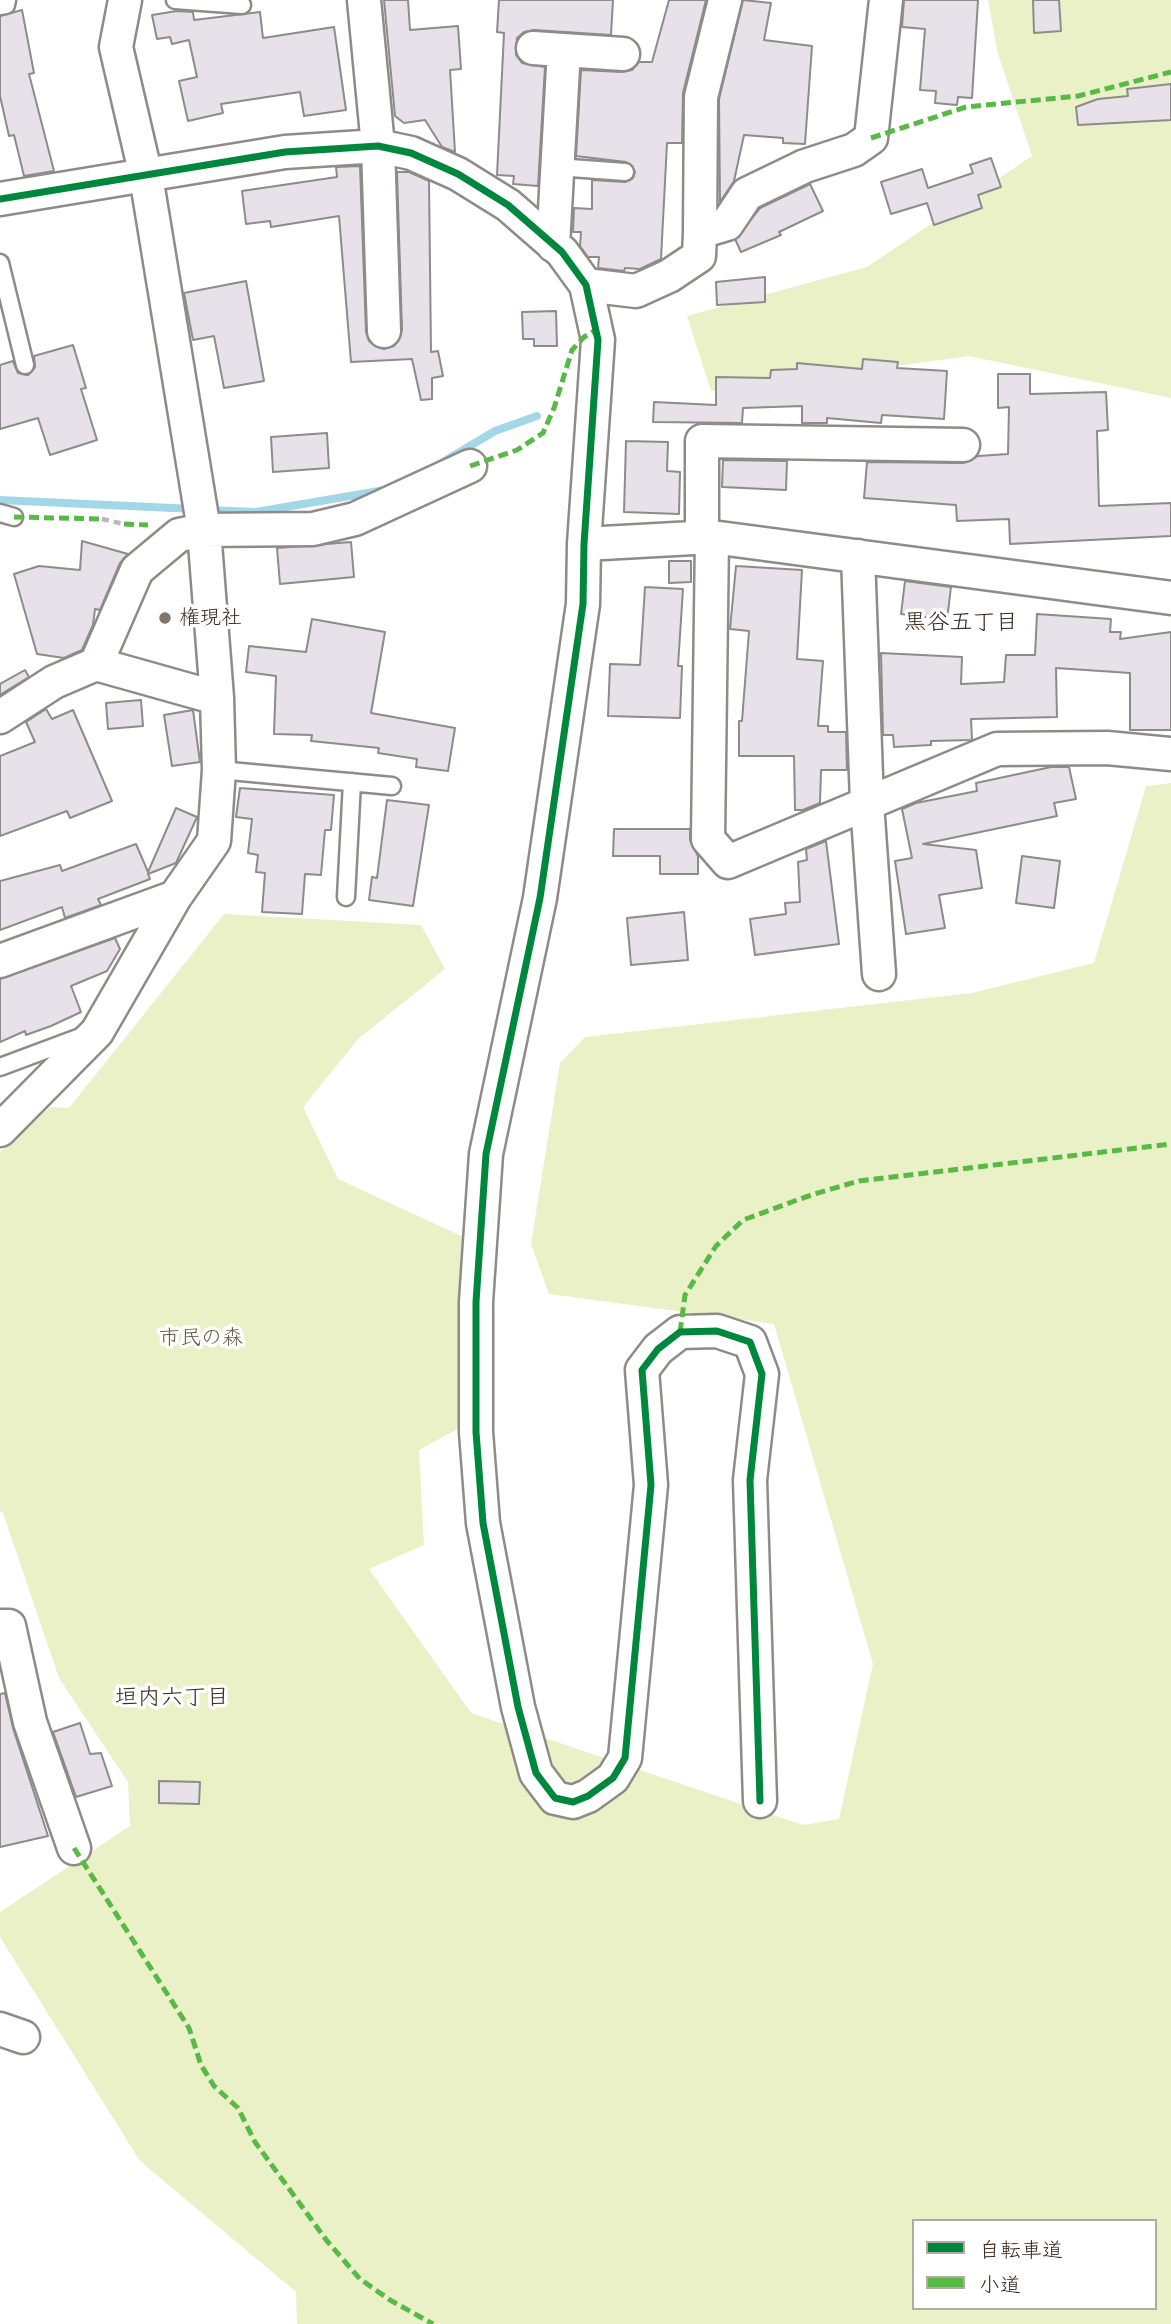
<!DOCTYPE html>
<meta charset="utf-8">
<style>
body{margin:0}
#map{position:relative;width:1171px;height:2324px;overflow:hidden;background:#fff;font-family:Delius,"Klee One",sans-serif}
canvas{display:block}
.legend{position:absolute;left:912px;top:2219px;width:245px;height:91px;box-sizing:border-box;background:#fff;border:2px solid #b1aaa5;margin:0;padding:9px 12px;list-style:none;font-size:21px;color:#3b2a1e}
.legend li{display:flex;align-items:center;gap:14px;height:35px}
.legend b{width:35px;border:2px solid #b1aaa5}
</style>
<div id="map">
<canvas width="1171" height="2324"></canvas>
<ul class="legend">
<li><b style="height:9px;background:#00873e"></b>自転車道</li>
<li><b style="height:9px;background:#58b947"></b>小道</li>
</ul>
</div>
<script>
const c = document.querySelector('canvas').getContext('2d');
c.lineJoin = 'round';
function paint(path, color) { c.fillStyle = color; c.fill(path, 'evenodd'); }
const toPath = rows => new Path2D(rows.map(r => 'M' + r).join(''));
function strokePath(path, color, width, dash) { c.strokeStyle = color; c.lineWidth = width; c.lineCap = dash ? 'butt' : 'round'; c.setLineDash(dash || []); c.stroke(path); }
function write(font, color, halo, rows, align = 'center') {
  c.font = font + ' Delius,"Klee One",sans-serif'; c.lineWidth = 7; c.setLineDash([]); c.textBaseline = 'middle'; c.strokeStyle = halo; c.fillStyle = color; for (const [text, x, y, turn = 0] of rows) {
    c.save(); c.translate(x, y); c.rotate((+turn || 0) * Math.PI / 180); c.textAlign = isNaN(turn) ? turn : align; if (halo) c.strokeText(text, 0, 0); c.fillText(text, 0, 0); c.restore();
  }
}
const green = toPath([
 [988,0,1171,0,1171,398,969,356,711,391,687,316,867,267,1032,156,998,54],
 [1171,783,1171,2324,297,2324,296,2292,140,2161,0,1937,0,1912,130,1826,128,1782,59,1678,3,1513,0,1511,0,1152,50,1107,69,1108,224,914,421,925,445,969,358,1039,303,1107,338,1179,470,1240,465,1425,419,1450,424,1545,369,1569,471,1713,803,1825,839,1819,873,1664,774,1324,549,1294,531,1244,560,1063,585,1037,972,993,1094,963,1146,786],
 [914,2221,1155,2221,1155,2308,914,2308]
]);
const stream = toPath([
 [443,462,495,431,537,416],
 [0,500,194,509],
 [207,510,256,512,385,490]
]);
const building = toPath([
 [384,0,408,0,410,30,458,26,461,69,450,70,455,152,442,147,425,120,404,123,395,116,384,0],
 [499,0,613,0,611,35,534,30,524,32,517,38,516,55,522,63,545,67,538,186,513,184,514,176,497,175,504,33,497,32,499,0],
 [669,0,706,0,683,93,682,143,667,143,661,259,640,269,625,268,624,271,598,268,599,257,588,257,580,246,581,232,573,232,574,208,592,209,592,180,625,182,633,178,635,172,626,162,576,156,581,70,622,72,632,70,639,62,652,62,669,0],
 [743,0,771,3,764,40,812,46,805,144,783,143,783,138,744,135,734,181,720,202,719,99,743,0],
 [904,0,978,0,972,98,958,97,957,105,935,103,936,91,920,90,925,29,902,27,904,0],
 [1033,0,1059,0,1061,31,1034,33,1033,0],
 [22,10,34,73,29,74,54,171,24,176,14,135,9,136,0,96,0,16,22,10],
 [177,11,193,12,194,20,260,12,263,38,334,27,346,110,304,116,300,92,221,104,223,113,188,121,179,81,197,77,189,40,172,44,170,37,157,39,152,15,177,11],
 [1171,84,1171,120,1078,125,1076,107,1098,99,1128,96,1127,89,1171,84],
 [991,158,1001,187,978,195,982,208,934,225,927,203,891,214,881,182,922,169,928,188,973,173,970,165,991,158],
 [360,166,366,332,369,341,384,349,394,346,402,330,397,172,409,172,429,181,431,352,438,351,443,376,432,378,432,399,421,400,412,359,351,362,339,216,271,227,270,221,246,224,242,191,337,177,336,167,360,166],
 [810,184,823,211,779,232,781,235,741,252,735,239,760,208,810,184],
 [765,277,765,302,717,305,716,282,765,277],
 [246,281,264,381,224,388,214,336,193,340,184,293,246,281],
 [556,311,557,346,534,346,534,339,523,339,522,312,556,311],
 [73,345,86,388,81,389,97,440,50,455,38,418,0,429,0,365,13,361,18,373,28,375,35,367,34,356,73,345],
 [863,359,898,362,897,368,947,371,944,419,882,415,881,423,827,418,827,423,802,423,802,406,743,408,742,423,653,422,654,402,716,405,716,377,770,378,771,370,797,369,797,363,862,369,863,359],
 [998,374,1030,374,1030,394,1106,392,1108,430,1097,431,1099,506,1171,503,1171,536,1010,544,1009,519,957,521,956,505,864,498,867,462,963,463,978,456,1008,454,1009,407,998,408,998,374],
 [327,433,329,468,273,472,271,437,327,433],
 [626,441,668,442,667,471,680,472,679,514,624,512,626,441],
 [723,460,787,461,786,490,722,487,723,460],
 [82,541,128,554,120,563,100,610,95,609,93,625,82,650,64,658,37,654,14,574,39,566,80,570,82,541],
 [351,542,354,577,280,584,277,548,351,542],
 [669,561,691,561,691,582,669,583,669,561],
 [736,566,802,570,797,659,823,661,818,726,828,726,828,732,846,732,847,770,821,770,820,803,803,810,795,810,794,756,739,756,739,721,742,721,749,631,730,629,736,566],
 [905,581,951,587,947,620,901,614,905,581],
 [645,587,683,589,678,666,682,666,680,718,608,716,610,664,640,665,645,587],
 [1037,614,1111,619,1110,632,1121,632,1120,639,1171,632,1171,730,1130,730,1130,673,1056,668,1057,717,971,719,972,740,931,741,931,745,894,747,893,735,883,735,881,653,962,657,961,684,1004,682,1006,655,1035,655,1037,614],
 [312,619,385,632,371,713,455,728,448,771,416,767,417,759,378,753,379,748,311,741,312,735,274,734,276,676,246,672,249,646,306,652,312,619],
 [25,670,29,677,0,695,0,684,25,670],
 [141,700,143,726,108,729,106,703,141,700],
 [46,709,52,719,73,710,112,801,70,818,67,811,0,836,0,756,35,742,26,722,46,709],
 [193,710,200,762,172,766,164,715,193,710],
 [1051,767,1069,767,1076,799,1054,803,1057,816,923,844,976,850,982,888,939,895,945,928,906,934,895,861,912,858,902,809,916,803,977,791,976,783,1051,767],
 [240,788,334,795,331,830,325,830,321,875,305,874,302,914,262,912,265,873,256,872,258,855,248,853,252,819,236,817,240,788],
 [387,800,429,805,413,906,369,900,372,877,377,878,387,800],
 [176,808,197,817,176,863,148,874,150,879,98,899,101,905,65,918,62,907,0,930,0,881,60,865,62,871,136,844,148,872,176,808],
 [614,829,690,829,690,840,698,856,698,874,660,874,660,856,613,856,614,829],
 [826,841,839,944,755,955,750,919,786,914,785,903,800,902,798,862,807,860,806,849,826,841],
 [1022,856,1060,861,1054,908,1016,903,1022,856],
 [684,912,688,960,631,965,627,918,684,912],
 [115,938,120,949,107,971,71,986,81,1012,51,1026,26,1035,25,1031,0,1042,0,979,115,938],
 [5,1693,13,1728,48,1836,0,1847,0,1694,5,1693],
 [80,1723,90,1754,101,1753,112,1786,76,1797,53,1732,80,1723],
 [159,1781,200,1782,199,1804,159,1803,159,1781]
]);
const path = toPath([
 [102,519,124,524]
]);
const lane = toPath([
 [175,0,242,5],
 [0,6,6,5,7,0],
 [557,167,625,172],
 [0,263,25,365],
 [0,513,14,517],
 [219,770,392,786],
 [346,897,352,782],
 [0,1067,83,1036]
]);
const street = toPath([
 [364,0,378,146,384,331],
 [533,48,623,54],
 [0,199,285,152,378,146,411,153,458,174,508,205,562,252,586,285,598,340,584,544,583,604,540,898,486,1154,476,1302,476,1432,483,1523,518,1707,536,1773,555,1798,573,1802,588,1796,613,1778,625,1758,651,1485,642,1370,658,1349,680,1332,717,1331,750,1342,762,1374,750,1480,760,1801],
 [700,232,701,97,725,0],
 [553,245,564,50],
 [586,285,636,291,669,276,699,256,700,232,727,224,747,194,805,166,854,150,871,138,886,0],
 [712,537,708,839,728,862,997,749,1107,748,1171,754],
 [702,538,702,441,963,445],
 [584,544,712,537,1171,598],
 [858,556,867,803,879,974],
 [96,664,217,698],
 [0,717,54,682,96,664,137,570,179,535,204,530,313,529,355,519,470,466],
 [0,961,175,897],
 [0,1130,97,1032,175,897,214,841,219,770,217,698,204,530,146,176,116,47,125,0],
 [0,1626,9,1626,30,1722,74,1848],
 [0,2029,23,2037]
]);
const quiet = toPath([
 [871,138,966,107,1078,96,1171,72],
 [470,466,517,450,543,433,554,408,572,350,584,337,596,330],
 [14,517,102,519],
 [124,524,148,525],
 [680,1332,685,1295,716,1246,743,1220,811,1195,859,1181,1171,1144],
 [74,1848,189,2028,201,2065,214,2086,238,2108,255,2142,327,2241,360,2279,390,2300,433,2324]
]);
const cycleway = toPath([
 [0,199,285,152,378,146,411,153,458,174,508,205,562,252,586,285,598,340,584,544,583,604,540,898,486,1154,476,1302,476,1432,483,1523,518,1707,536,1773,555,1798,573,1802,588,1796,613,1778,625,1758,651,1485,642,1370,658,1349,680,1332,717,1331,750,1342,762,1374,750,1480,760,1801]
]);
const markers = [
 [165,618,7,"#80756d"]
];
const poiNames = [
 ["権現社",179,618]
];
const parkNames = [
 ["市民の森",201,1338]
];
const neighbourhoodNames = [
 ["黒谷五丁目",961,622],
 ["垣内六丁目",172,1697]
];
paint(green, '#eaf1c7');
strokePath(stream, '#a3d6e7', 8);
paint(building, '#e7e1ea');
strokePath(building, '#8e8b88', 2);
strokePath(lane, '#8e8b88', 21);
strokePath(street, '#8e8b88', 37);
strokePath(path, '#b9b8b6', 4.5, [7, 5]);
strokePath(lane, '#fff', 16);
strokePath(street, '#fff', 32);
strokePath(quiet, '#58b947', 5, [10, 5]);
strokePath(cycleway, '#00873e', 7);
for (const [x, y, r, color] of markers) { const dot = new Path2D(); dot.arc(x, y, r, 0, 2 * Math.PI); c.fillStyle = color; c.fill(dot); strokePath(dot, '#fff', 2.5); }
write('21px', '#3b2a1e', '#fff', poiNames, 'left');
write('21px', '#62593d', '#fff', parkNames);
write('23px', '#3b2a1e', '#fff', neighbourhoodNames);
</script>
